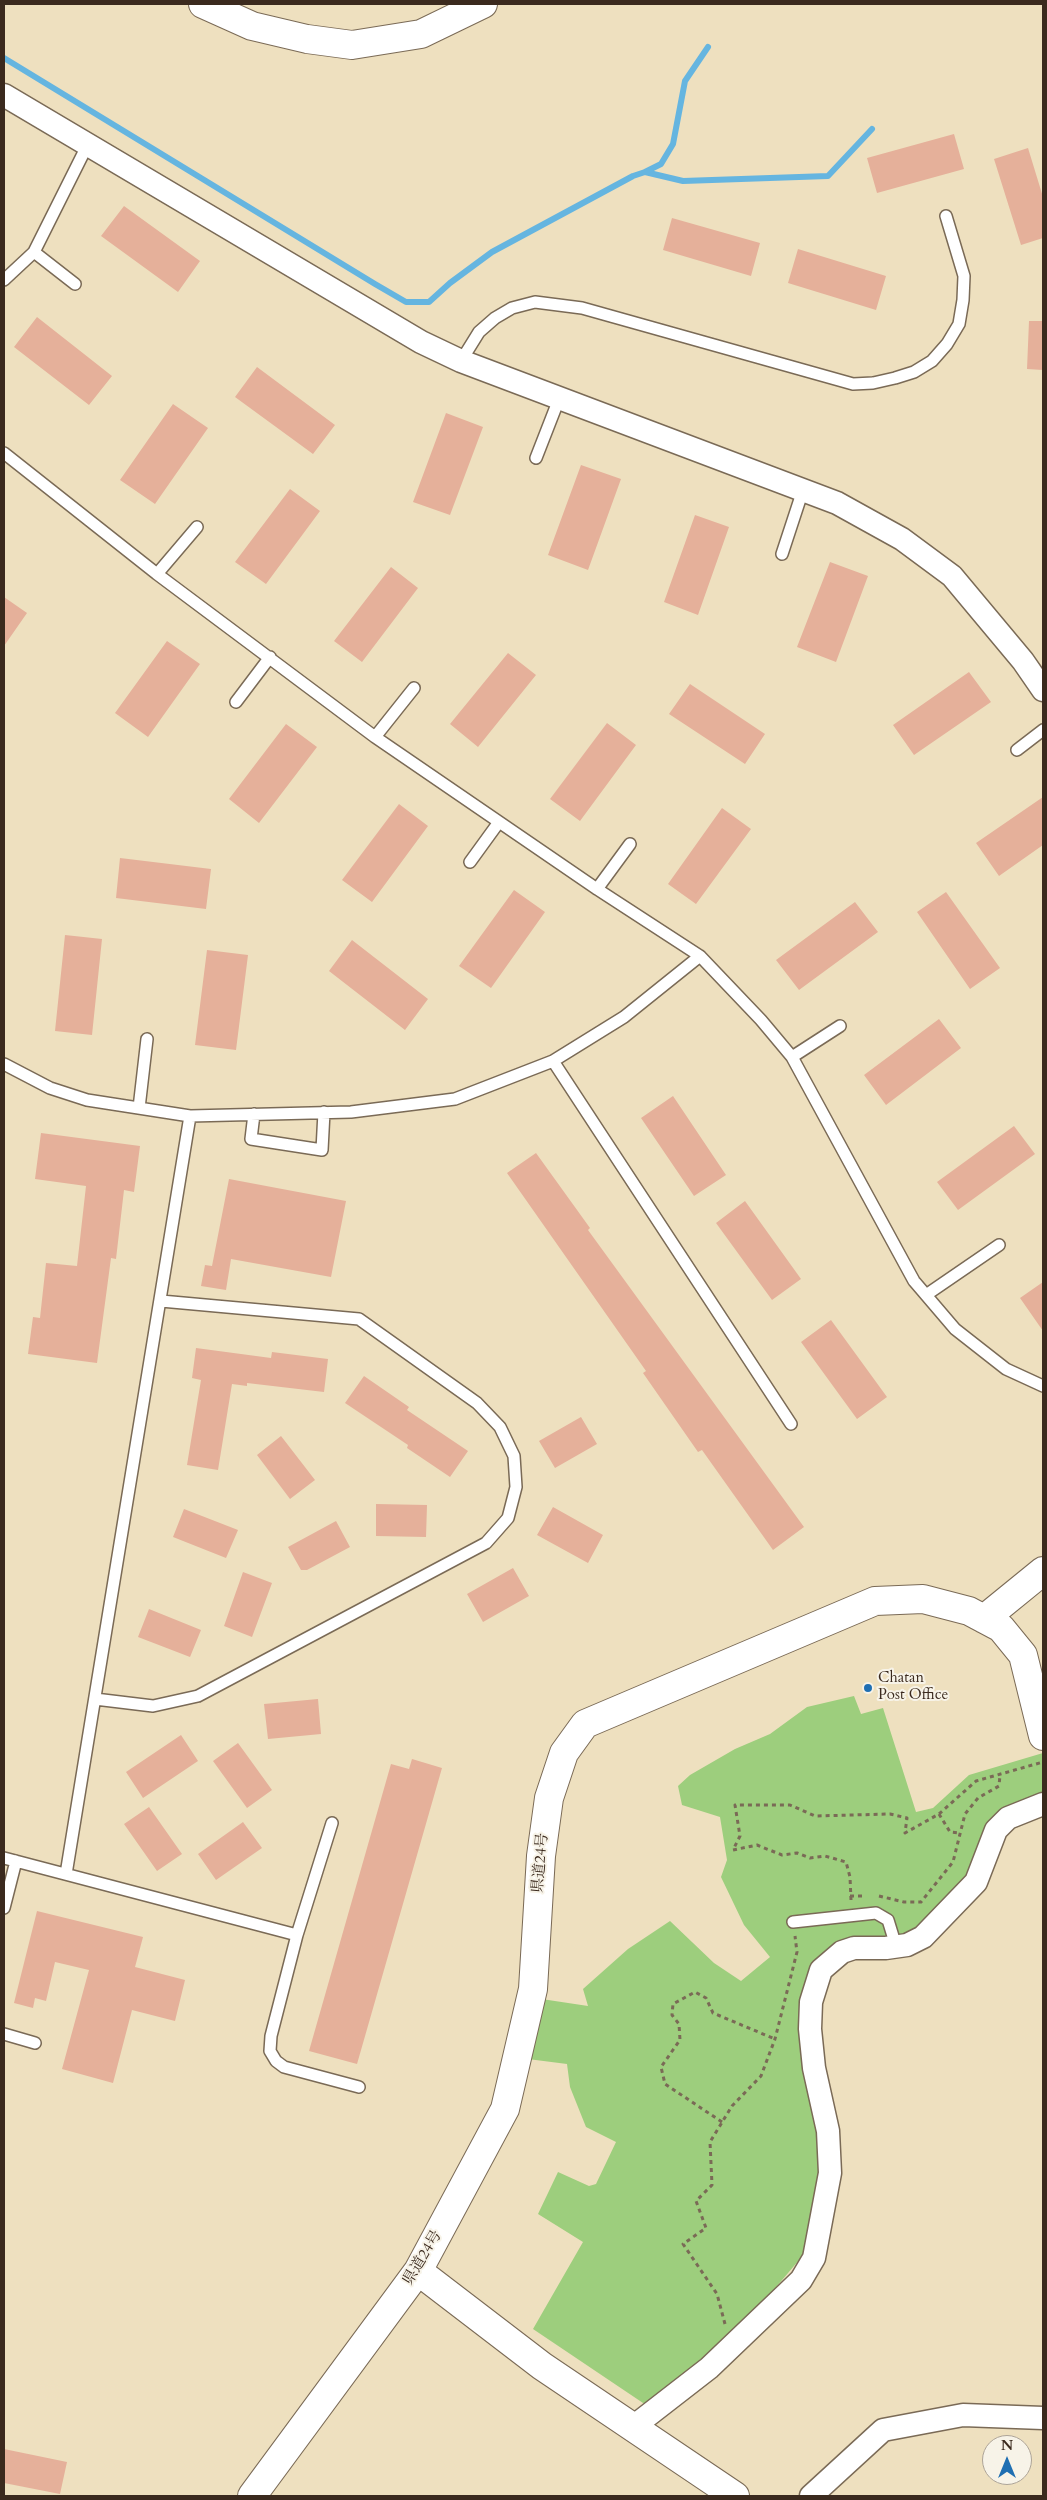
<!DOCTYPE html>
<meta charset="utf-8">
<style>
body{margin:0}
#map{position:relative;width:1047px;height:2500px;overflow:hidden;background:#eee0bf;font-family:Cardo,serif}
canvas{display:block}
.frame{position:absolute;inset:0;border:5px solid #3b2a1e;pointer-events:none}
.north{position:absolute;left:982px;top:2435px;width:50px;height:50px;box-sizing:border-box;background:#f7f3e8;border:1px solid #aca397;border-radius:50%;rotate:0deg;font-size:14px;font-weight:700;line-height:20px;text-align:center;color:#3b2a1e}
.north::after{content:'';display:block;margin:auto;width:18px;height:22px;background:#1f6fb2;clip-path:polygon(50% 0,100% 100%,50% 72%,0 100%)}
</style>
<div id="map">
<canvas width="1047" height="2500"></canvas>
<div class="frame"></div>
<div class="north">N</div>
</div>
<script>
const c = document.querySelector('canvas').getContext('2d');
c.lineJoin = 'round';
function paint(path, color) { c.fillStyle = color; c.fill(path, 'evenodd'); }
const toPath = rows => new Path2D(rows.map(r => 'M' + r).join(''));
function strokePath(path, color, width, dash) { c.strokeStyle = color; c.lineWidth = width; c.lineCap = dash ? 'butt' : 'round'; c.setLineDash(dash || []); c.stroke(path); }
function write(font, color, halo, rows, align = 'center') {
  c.font = font + ' Cardo,"Noto Serif JP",serif'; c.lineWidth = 4; c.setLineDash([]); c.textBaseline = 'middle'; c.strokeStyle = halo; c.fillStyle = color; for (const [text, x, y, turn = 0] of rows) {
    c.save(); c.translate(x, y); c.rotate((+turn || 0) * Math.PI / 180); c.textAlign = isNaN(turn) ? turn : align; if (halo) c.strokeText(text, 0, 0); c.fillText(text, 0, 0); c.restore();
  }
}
const green = toPath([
 [854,1696,861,1714,883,1708,916,1812,933,1808,969,1775,1043,1753,1043,1805,1013,1815,930,1928,860,1948,818,1975,828,2145,805,2253,760,2306,737,2325,702,2361,646,2405,533,2329,583,2242,538,2214,558,2172,589,2186,596,2184,616,2142,586,2127,570,2087,567,2064,520,2058,535,1998,588,2006,583,1989,628,1949,670,1921,714,1963,741,1981,770,1957,744,1925,721,1877,727,1860,720,1817,682,1805,678,1786,690,1775,735,1749,770,1734,807,1707]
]);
const stream = toPath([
 [4,58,375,284,406,302,429,302,450,283,492,252,633,176,645,172,683,181,828,176,872,129],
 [645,172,661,164,673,144,685,81,708,47]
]);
const building = toPath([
 [954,134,964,169,877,193,867,158],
 [1028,148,1043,197,1043,238,1021,245,994,159],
 [124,206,200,261,178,292,101,236],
 [672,218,760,243,751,276,663,250],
 [798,249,886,276,876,310,788,283],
 [37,317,112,376,89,405,14,347],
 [1029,321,1043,321,1043,370,1027,369],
 [257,367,335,425,313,454,235,397],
 [173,404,208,428,155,504,120,480],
 [446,413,483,427,450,515,413,502],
 [581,465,621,479,588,570,548,555],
 [290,489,320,511,266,584,235,562],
 [695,515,729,527,698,615,664,602],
 [830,562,868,576,836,662,797,647],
 [391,567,418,588,362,662,334,641],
 [4,597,27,613,4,646],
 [167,641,200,664,148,737,115,713],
 [508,653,536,675,478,747,450,724],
 [969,672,991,702,914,755,893,725],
 [690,684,765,734,745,764,669,714],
 [607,723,636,745,580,821,550,799],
 [286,724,317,747,259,823,229,799],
 [1043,797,1043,845,999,876,976,843],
 [399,804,428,826,372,902,342,880],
 [722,808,751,829,696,904,668,884],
 [120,858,211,869,206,909,116,898],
 [514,890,545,912,491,988,459,966],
 [946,892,1000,968,970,989,917,912],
 [855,902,878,932,799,990,776,960],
 [65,935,102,939,92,1035,55,1031],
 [352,940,428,999,405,1030,329,971],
 [207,950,248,955,236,1050,195,1045],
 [939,1019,961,1048,886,1105,864,1075],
 [673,1096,726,1175,694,1196,641,1118],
 [1014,1126,1035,1154,958,1210,937,1182],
 [41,1133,140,1146,134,1192,124,1190,116,1259,111,1258,97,1363,28,1354,33,1317,40,1318,46,1263,77,1266,86,1186,35,1179],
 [536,1153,590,1228,588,1230,804,1527,773,1550,702,1450,698,1452,643,1373,646,1371,507,1173],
 [229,1179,346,1201,331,1277,231,1259,226,1290,201,1286,205,1265,212,1266],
 [745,1201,801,1279,772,1300,716,1223],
 [1043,1282,1043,1331,1020,1298],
 [831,1320,887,1397,857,1419,801,1342],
 [196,1348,271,1358,272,1352,328,1359,324,1392,247,1383,247,1386,232,1384,218,1470,187,1465,201,1380,192,1378],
 [364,1376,409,1407,407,1410,468,1451,450,1477,407,1448,408,1445,345,1403],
 [581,1417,597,1444,555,1468,539,1441],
 [281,1436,315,1480,290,1499,257,1455],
 [376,1504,427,1505,426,1537,376,1536],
 [553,1507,603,1535,588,1563,537,1535],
 [184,1509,238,1530,226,1558,173,1537],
 [336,1521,350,1547,307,1570,301,1570,288,1547],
 [513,1568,529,1596,483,1622,467,1594],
 [243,1572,272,1583,252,1637,224,1626],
 [149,1609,201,1630,190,1657,138,1637],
 [318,1699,321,1734,268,1739,264,1704],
 [181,1735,198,1761,143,1798,126,1772],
 [238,1743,272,1790,247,1808,213,1761],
 [412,1759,442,1768,357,2064,309,2051,391,1764,409,1769],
 [149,1807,182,1854,157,1871,124,1824],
 [243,1822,262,1848,216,1880,198,1854],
 [37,1911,143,1937,135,1967,185,1980,175,2021,132,2010,113,2083,62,2069,89,1970,55,1962,46,2001,35,1998,33,2008,14,2003],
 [4,2449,67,2462,60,2494,4,2483]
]);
const path = toPath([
 [939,1814,950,1832,960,1833],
 [850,1896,865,1896],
 [879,1896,904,1902,921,1902,953,1862,965,1814,978,1798,999,1786,1000,1775],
 [851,1900,850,1877,846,1862,825,1856,810,1858,797,1853,782,1855,757,1845,733,1850,740,1836,735,1805,790,1805,815,1816,890,1814,907,1818,905,1833,939,1814,976,1781,1043,1762],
 [722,2122,665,2084,661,2067,680,2040,679,2024,672,2015,673,2004,695,1992,706,1998,713,2013,775,2039],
 [725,2324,717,2294,683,2244,706,2228,696,2201,712,2185,710,2142,732,2106,761,2076,775,2039,797,1952,795,1936]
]);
const lane = toPath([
 [34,252,75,284],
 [4,280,34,252,88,144],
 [461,361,479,332,495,318,512,308,535,302,582,308,853,384,873,383,895,378,914,372,932,361,947,344,959,324,963,300,964,276,946,216],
 [4,453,157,574,375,737,597,889,700,956,761,1020,792,1057,914,1281,955,1329,1006,1369,1043,1386],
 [536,458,559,399],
 [782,554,803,490],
 [157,574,197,527],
 [236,702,270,657],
 [375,737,414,688],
 [1017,750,1043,730],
 [470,862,499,822],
 [597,889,630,844],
 [792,1057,840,1026],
 [553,1061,791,1424],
 [4,1064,50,1088,87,1100,190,1116,351,1112,455,1099,553,1061,624,1017,700,956],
 [139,1108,147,1039],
 [254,1114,251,1139,322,1150,324,1112],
 [926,1295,999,1245],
 [95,1699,153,1706,198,1696,486,1543,508,1518,516,1487,514,1456,500,1427,477,1403,359,1319,161,1301],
 [332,1823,297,1935,271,2036,270,2051,276,2061,284,2067,359,2087],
 [4,1858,297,1935],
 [66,1874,190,1116],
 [4,1908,16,1861],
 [793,1922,876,1913,888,1920,896,1946],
 [4,2034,35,2043]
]);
const street = toPath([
 [4,95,421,342,461,361,837,503,902,539,952,576,1023,661,1043,690],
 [633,2427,709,2368,801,2280,814,2258,830,2173,828,2131,814,2068,810,2029,811,2002,821,1970,842,1952,854,1948,886,1948,907,1945,923,1937,976,1882,996,1830,1008,1818,1043,1804],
 [811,2496,883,2430,963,2415,1043,2418]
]);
const secondary = toPath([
 [203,4,252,26,307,39,352,45,421,34,483,4],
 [984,1619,1043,1571],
 [418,2271,542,2366,735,2496],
 [252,2496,418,2271,505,2109,533,1989,541,1856,549,1798,564,1753,585,1724,875,1601,923,1599,969,1611,1001,1628,1023,1655,1043,1736]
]);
const markers = [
 [868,1688,5,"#1f6fb2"]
];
const poiNames = [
 ["Chatan",878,1679],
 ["Post Office",878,1696]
];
const streetNames = [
 ["県道24号",541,1863,-85],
 ["県道24号",423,2258,-59]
];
paint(green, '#9dce7d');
strokePath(stream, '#65b5e0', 6);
paint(building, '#e5b09a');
strokePath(lane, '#7a6a56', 14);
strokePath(street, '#7a6a56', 25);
strokePath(secondary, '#7a6a56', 30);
strokePath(path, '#7a6a56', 3, [4, 4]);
strokePath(lane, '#fff', 11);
strokePath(street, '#fff', 22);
strokePath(secondary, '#fff', 28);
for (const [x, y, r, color] of markers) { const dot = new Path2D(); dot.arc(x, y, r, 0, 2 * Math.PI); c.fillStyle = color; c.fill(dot); strokePath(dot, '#f7f3e8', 2); }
write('15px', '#3b2a1e', '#f7f3e8', poiNames, 'left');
write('15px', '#3b2a1e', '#f7f3e8', streetNames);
</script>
